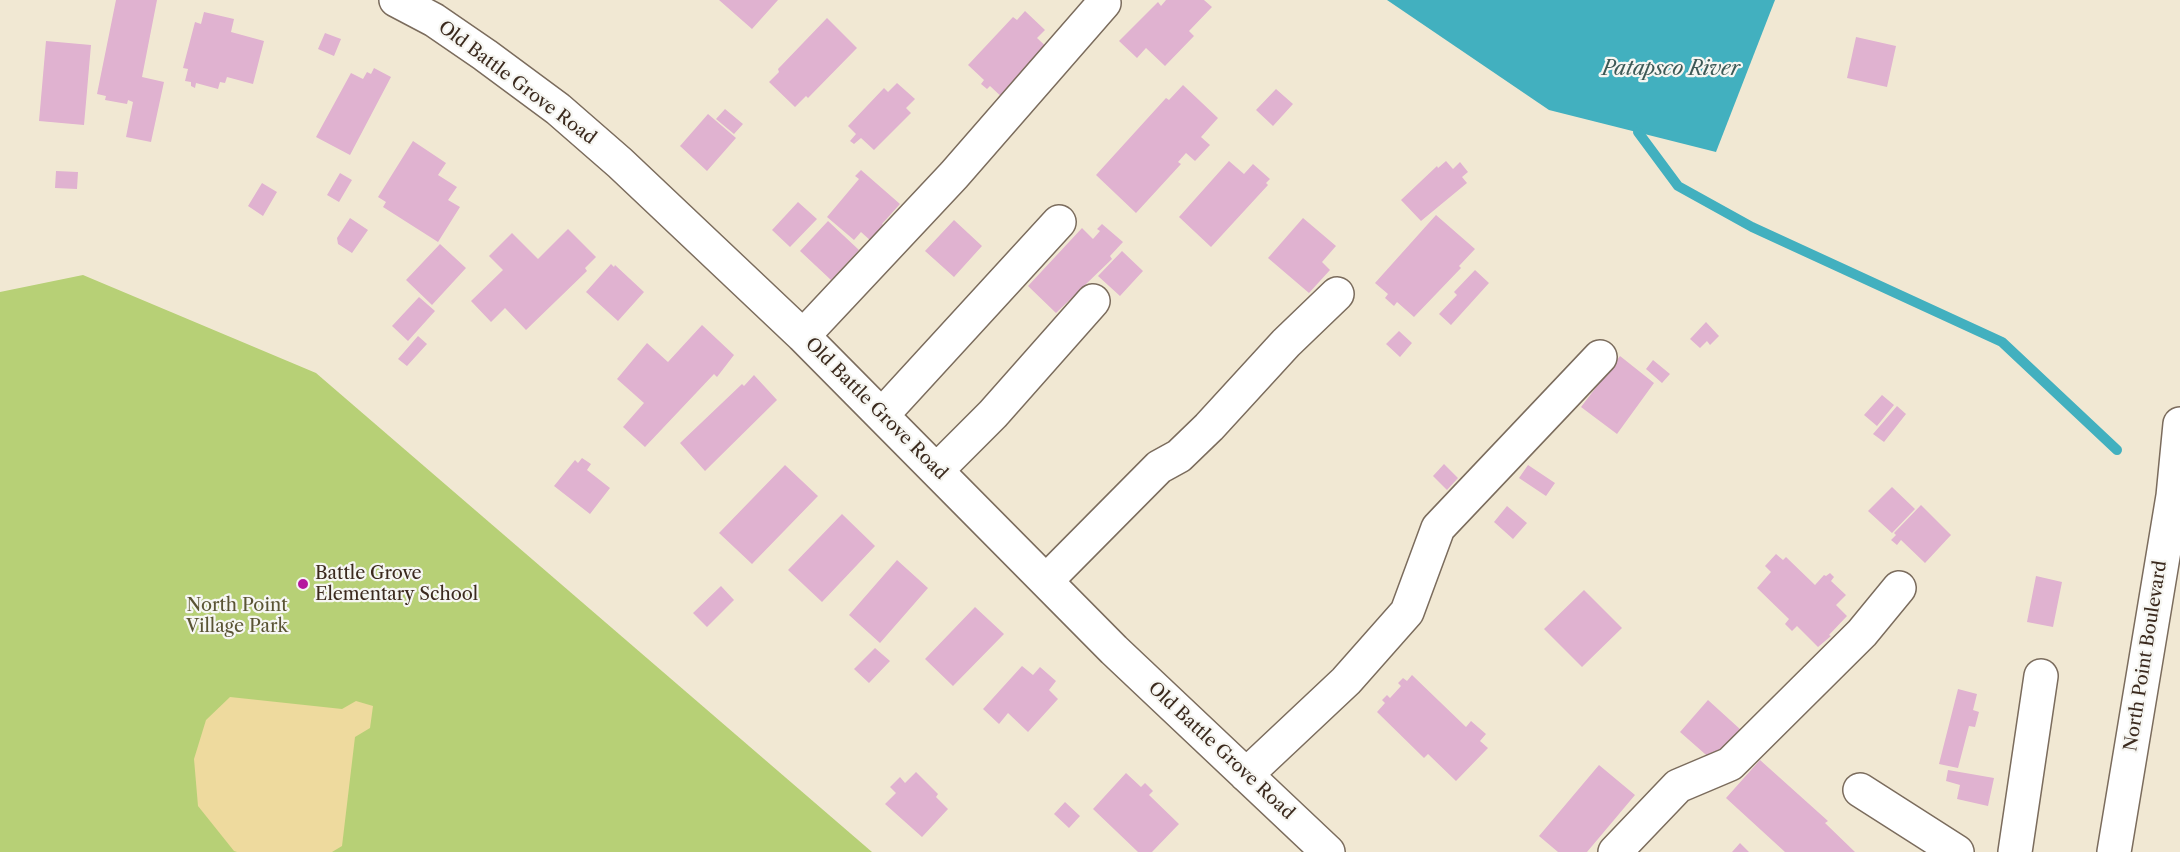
<!DOCTYPE html>
<style>
body{margin:0}
canvas{display:block;background:#f1e8d3}
</style>
<canvas width="2180" height="852"></canvas>
<script>
const c = document.querySelector('canvas').getContext('2d');
c.lineJoin = 'round';
function paint(path, color) { c.fillStyle = color; c.fill(path, 'evenodd'); }
const toPath = rows => new Path2D(rows.map(r => 'M' + r).join(''));
function strokePath(path, color, width, dash) { c.strokeStyle = color; c.lineWidth = width; c.lineCap = dash ? 'butt' : 'round'; c.setLineDash(dash || []); c.stroke(path); }
function write(font, color, halo, rows, align = 'center') {
  c.font = font + ' "Libre Caslon Text",serif'; c.lineWidth = 4.5; c.setLineDash([]); c.textBaseline = 'middle'; c.strokeStyle = halo; c.fillStyle = color; for (const [text, x, y, turn = 0] of rows) {
    c.save(); c.translate(x, y); c.rotate((+turn || 0) * Math.PI / 180); c.textAlign = isNaN(turn) ? turn : align; if (halo) c.strokeText(text, 0, 0); c.fillText(text, 0, 0); c.restore();
  }
}
const green = toPath([
 [83,275,316,373,872,852,0,852,0,292]
]);
const sand = toPath([
 [230,697,342,709,356,701,373,706,370,728,355,737,342,846,332,852,237,852,234,851,198,806,194,759,206,720]
]);
const water = toPath([
 [1387,0,1775,0,1716,152,1549,110]
]);
const stream = toPath([
 [1638,132,1678,186,1752,227,2002,342,2117,450]
]);
const building = toPath([
 [116,0,157,0,142,77,164,82,151,142,126,137,133,102,128,100,127,104,105,100,106,96,97,94],
 [719,0,778,0,752,29],
 [1166,0,1204,0,1212,7,1189,31,1194,36,1165,66,1146,48,1137,58,1119,41,1158,2,1161,6],
 [1025,11,1045,30,1037,38,1051,51,1006,101,990,86,987,89,981,84,984,80,968,65,1013,17,1017,20],
 [204,12,234,19,231,32,264,41,253,84,227,77,225,83,220,82,218,89,196,83,195,88,191,86,191,82,185,81,188,69,183,68,195,22,201,24],
 [827,18,857,48,808,98,806,96,795,107,769,82,779,72,778,69],
 [325,33,341,39,334,56,318,49],
 [1856,37,1896,46,1887,87,1847,78],
 [46,41,91,45,84,125,39,121],
 [374,68,391,77,350,155,316,137,351,73,363,79,367,72,371,74],
 [897,83,915,99,906,108,911,113,874,150,861,138,854,144,850,141,856,134,848,126,884,88,888,92],
 [1183,85,1218,118,1201,137,1210,145,1195,161,1186,153,1178,162,1181,164,1136,213,1096,175,1166,98,1169,100],
 [1276,89,1293,104,1273,126,1256,110],
 [725,109,743,124,734,134,716,119],
 [708,114,736,138,707,171,680,146],
 [413,141,446,163,438,175,457,187,448,200,460,207,438,242,383,207,386,202,378,197],
 [1229,161,1244,174,1253,164,1270,179,1266,183,1268,185,1211,247,1179,217],
 [1446,161,1453,169,1460,162,1468,172,1462,177,1467,183,1421,221,1401,200,1437,166,1438,168],
 [861,170,900,204,882,224,885,227,872,242,861,232,854,240,827,217,859,179,855,176],
 [56,171,78,172,77,189,55,188],
 [340,173,352,180,339,202,327,195],
 [262,183,277,192,263,216,248,206],
 [798,202,817,219,790,247,772,230],
 [1436,215,1475,249,1459,266,1461,268,1414,317,1397,302,1394,306,1385,298,1388,294,1375,283],
 [350,218,368,230,352,253,338,244,337,238],
 [1303,218,1336,246,1322,262,1330,270,1309,293,1268,258],
 [954,220,982,246,954,277,925,251],
 [828,221,859,250,831,280,800,251],
 [1102,224,1123,242,1110,256,1112,259,1056,313,1028,286,1082,228,1093,239,1100,231,1097,229],
 [568,229,596,257,585,268,587,271,526,330,505,308,491,322,471,301,503,270,489,256,512,233,538,259],
 [440,244,466,268,432,305,406,280],
 [1122,251,1143,271,1120,296,1098,276],
 [611,264,614,267,615,265,644,292,618,321,586,292],
 [1475,270,1489,283,1451,325,1439,314,1457,295,1454,292],
 [419,297,435,311,408,341,392,326],
 [1706,322,1719,336,1710,345,1707,341,1700,348,1690,339],
 [702,325,734,355,717,377,714,374,645,447,623,427,644,403,617,379,647,343,668,362],
 [1399,331,1412,343,1400,357,1386,344],
 [418,336,427,344,407,366,398,359],
 [1620,356,1654,383,1617,434,1581,407],
 [1653,360,1670,374,1662,383,1646,369],
 [754,375,777,400,705,471,680,443,742,384,744,386],
 [1882,395,1894,405,1877,426,1864,415],
 [1897,406,1906,414,1884,442,1873,434],
 [582,458,591,464,587,470,610,488,590,514,554,486,575,460,578,463],
 [1444,464,1458,478,1447,490,1433,476],
 [785,465,818,496,752,564,719,533],
 [1528,465,1555,483,1546,496,1519,478],
 [1892,487,1915,509,1892,533,1868,511],
 [1921,505,1951,535,1925,563,1901,540,1897,545,1891,540,1896,535,1894,533],
 [1507,506,1527,523,1513,539,1494,522],
 [842,514,875,546,822,602,788,570],
 [1776,554,1783,560,1786,557,1815,585,1824,575,1826,576,1830,573,1834,577,1831,581,1846,595,1836,605,1847,616,1829,635,1831,636,1818,647,1797,626,1792,631,1785,624,1789,619,1757,588,1771,572,1765,566],
 [897,560,928,588,880,643,849,615],
 [2036,576,2062,582,2053,627,2027,622],
 [721,586,734,600,707,627,693,613],
 [1584,590,1622,628,1582,667,1544,629],
 [975,607,1004,634,953,686,925,659],
 [875,648,890,661,869,683,854,669],
 [1022,666,1033,675,1040,667,1056,681,1049,690,1058,699,1028,732,1008,713,999,724,983,709],
 [1412,675,1466,727,1471,721,1486,734,1480,741,1488,748,1456,781,1428,754,1424,758,1377,712,1385,703,1382,700,1387,695,1390,698,1401,686,1398,683,1403,678,1407,681],
 [1958,689,1977,694,1973,710,1979,712,1975,727,1969,726,1958,768,1939,764],
 [1708,700,1741,730,1713,761,1680,732],
 [1760,760,1828,821,1825,823,1855,852,1785,852,1726,798],
 [1599,765,1635,795,1587,852,1558,852,1539,836],
 [1948,770,1994,778,1988,806,1957,799,1960,785,1946,781],
 [916,772,938,794,936,797,948,809,922,837,885,804,896,793,890,787,900,777,905,783],
 [1126,773,1141,787,1145,783,1153,791,1149,795,1179,824,1152,852,1138,852,1093,809],
 [1065,802,1080,816,1069,828,1054,814],
 [1740,843,1749,852,1732,852]
]);
const minor = toPath([
 [396,0,434,20,485,55,558,109,620,163,803,336,1114,650,1328,852],
 [803,336,954,175,1104,3],
 [882,415,1059,222],
 [937,470,993,414,1093,301],
 [1046,581,1159,467,1179,456,1209,427,1286,343,1337,294],
 [1246,775,1346,681,1407,612,1438,528,1600,357],
 [1860,790,1957,852],
 [1615,852,1678,786,1730,764,1862,633,1899,588],
 [2015,852,2041,676]
]);
const major = toPath([
 [2114,852,2173,496,2180,424]
]);
const markers = [
 [303,584,6,"#b5179e"]
];
const streetNames = [
 ["Old Battle Grove Road",517,83,37],
 ["Old Battle Grove Road",876,409,45],
 ["North Point Boulevard",2146,656,-81],
 ["Old Battle Grove Road",1221,751,43]
];
const poiNames = [
 ["Battle Grove",315,574],
 ["Elementary School",315,595]
];
const parkNames = [
 ["North Point",237,606],
 ["Village Park",237,627]
];
const waterNames = [
 ["Patapsco River",1671,69]
];
paint(green, '#b7d076');
paint(sand, '#eeda9e');
paint(water, '#42b0bf');
strokePath(stream, '#42b0bf', 10);
paint(building, '#e0b2d0');
strokePath(minor, '#7b6c5d', 36);
strokePath(major, '#7b6c5d', 36);
strokePath(minor, '#fff', 33);
strokePath(major, '#fff', 33);
for (const [x, y, r, color] of markers) { const dot = new Path2D(); dot.arc(x, y, r, 0, 2 * Math.PI); c.fillStyle = color; c.fill(dot); strokePath(dot, '#f6f6f2', 2); }
write('18px', '#3b2a1e', '#f6f6f2', streetNames);
write('18px', '#3b2a1e', '#f6f6f2', poiNames, 'left');
write('18px', '#5a5434', '#f6f6f2', parkNames);
write('italic 20px', '#3d5956', '#f6f6f2', waterNames);
</script>
